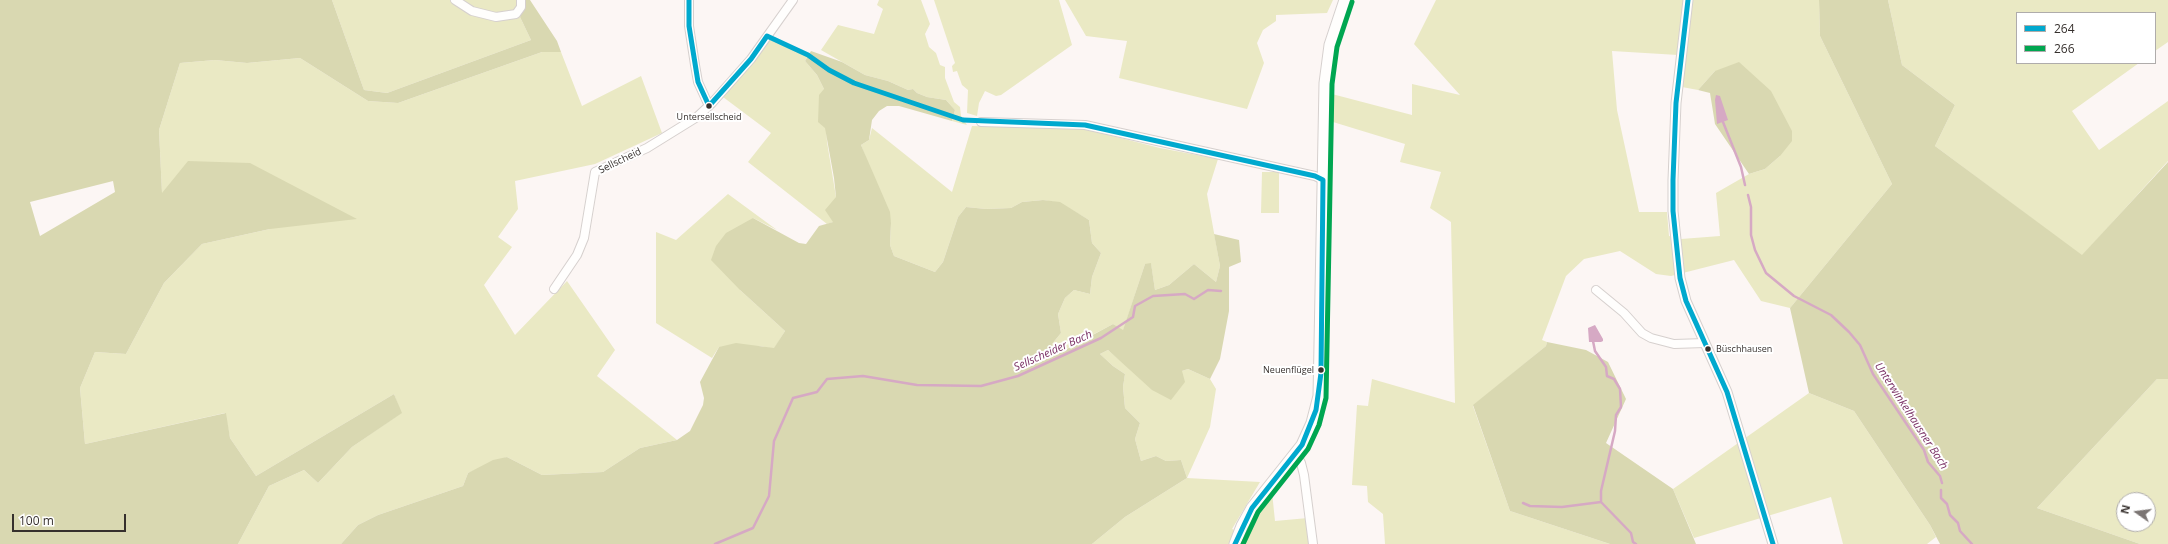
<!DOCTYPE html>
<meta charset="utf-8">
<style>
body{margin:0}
#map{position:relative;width:2168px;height:544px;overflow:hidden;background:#fcf6f4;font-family:"Open Sans",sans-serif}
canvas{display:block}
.legend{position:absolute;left:2016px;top:12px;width:140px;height:52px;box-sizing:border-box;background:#fff;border:1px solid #afacab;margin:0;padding:5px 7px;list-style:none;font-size:12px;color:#36302d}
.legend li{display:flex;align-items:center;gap:8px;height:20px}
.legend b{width:20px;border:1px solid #afacab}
.north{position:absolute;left:2116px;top:492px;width:40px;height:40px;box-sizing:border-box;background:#fff;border:1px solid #afacab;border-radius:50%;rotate:284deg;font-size:11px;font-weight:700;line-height:16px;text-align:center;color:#36302d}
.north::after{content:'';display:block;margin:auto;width:14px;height:18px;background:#7b7573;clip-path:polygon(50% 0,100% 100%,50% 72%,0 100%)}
.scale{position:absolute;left:12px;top:514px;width:114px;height:18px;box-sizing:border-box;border:2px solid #36302d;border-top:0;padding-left:5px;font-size:12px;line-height:14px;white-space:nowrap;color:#36302d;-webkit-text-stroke:3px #fff;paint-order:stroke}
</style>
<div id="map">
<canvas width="2168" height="544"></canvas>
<ul class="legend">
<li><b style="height:5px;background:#00a9ce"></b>264</li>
<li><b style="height:5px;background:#00a651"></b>266</li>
</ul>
<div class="north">N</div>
<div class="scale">100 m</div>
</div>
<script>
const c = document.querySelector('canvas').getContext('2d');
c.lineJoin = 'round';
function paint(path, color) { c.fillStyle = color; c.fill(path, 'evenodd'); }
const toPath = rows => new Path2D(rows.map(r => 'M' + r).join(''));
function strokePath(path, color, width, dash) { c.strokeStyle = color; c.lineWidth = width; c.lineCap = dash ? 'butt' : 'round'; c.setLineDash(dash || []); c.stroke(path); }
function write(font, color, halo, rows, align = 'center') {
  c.font = font + ' "Open Sans",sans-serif'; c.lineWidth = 4; c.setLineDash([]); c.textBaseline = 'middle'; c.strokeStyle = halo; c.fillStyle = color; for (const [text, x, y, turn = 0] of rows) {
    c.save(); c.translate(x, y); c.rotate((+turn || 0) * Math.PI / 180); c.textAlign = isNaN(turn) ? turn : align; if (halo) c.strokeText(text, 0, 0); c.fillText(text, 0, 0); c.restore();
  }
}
const green = toPath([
 [332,0,525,0,520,17,531,40,387,93,364,90],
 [879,0,921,0,930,24,925,34,929,47,936,53,940,65,945,67,945,78,954,102,960,107,961,116,967,125,952,121,955,110,946,100,927,97,917,93,913,89,908,90,888,81,865,75,821,50,838,25,874,34,883,9,877,5],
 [934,0,1059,0,1072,45,1001,95,996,96,985,91,979,103,977,116,967,113,968,90,962,85,957,71,953,72,952,66,955,63],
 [1065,0,1333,0,1327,13,1276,15,1276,21,1263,30,1257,43,1264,63,1247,109,1119,78,1127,41,1086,36],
 [1436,0,1684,0,1678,55,1612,51,1617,110,1639,212,1667,212,1669,236,1681,239,1720,236,1716,193,1749,174,1765,169,1780,156,1715,71,1698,90,1682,87,1691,0,1819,0,1820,36,1892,184,1790,308,1761,301,1734,260,1671,276,1656,274,1620,251,1584,259,1566,276,1542,340,1547,342,1546,346,1473,406,1510,511,1610,544,1385,544,1383,514,1368,502,1367,486,1352,485,1357,405,1368,406,1372,379,1455,403,1451,222,1430,208,1441,172,1400,162,1405,144,1333,122,1332,94,1412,115,1412,84,1460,95,1414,44],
 [1888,0,2168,0,2168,42,2155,51,2155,13,2017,13,2017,63,2139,63,2072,111,2099,150,2168,101,2168,161,2082,256,1935,146,1955,105,1902,65],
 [770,40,809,54,805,61,817,75,824,89,827,142,836,197,833,222,827,224,748,162,771,133,723,97],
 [542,52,561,52,582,106,641,76,662,133,595,164,515,181,518,209,498,237,512,247,484,285,515,335,567,281,615,350,597,376,677,440,640,448,603,472,542,475,507,457,468,473,463,486,378,515,358,525,341,544,238,544,269,486,304,470,318,483,352,447,401,413,394,394,256,476,230,438,225,413,85,444,80,388,95,352,126,354,164,283,202,244,270,229,162,194,159,130,180,63,215,60,247,63,300,58,368,101,398,103],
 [972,126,1085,129,1160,148,1218,159,1207,194,1220,266,1216,282,1194,264,1169,285,1155,290,1151,264,1145,264,1123,331,1113,324,1051,357,1052,344,1061,333,1058,314,1065,298,1074,290,1090,294,1092,277,1101,253,1092,243,1089,220,1060,203,1043,200,1022,202,1011,208,986,209,966,207,958,217,943,262,935,272,894,256,890,245,891,223,861,145,869,140,872,128,952,192],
 [1262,172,1279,172,1279,213,1261,213],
 [728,194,777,230,753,218,740,290,785,331,774,349,760,346,719,347,712,358,656,323,656,232,676,240],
 [1108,350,1121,361,1182,371,1188,369,1210,379,1216,389,1210,427,1187,478,1260,482,1232,529,1246,534,1258,510,1272,492,1275,521,1308,518,1311,544,1092,544,1125,517,1187,478,1181,460,1166,461,1156,456,1141,461,1135,439,1140,423,1125,408,1123,387,1125,374,1113,366,1100,354],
 [2157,379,2168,379,2168,544,2140,544,2037,508],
 [2124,500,2148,500,2148,524,2124,524],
 [1809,393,1854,411,1930,525,1936,537,1927,544,1843,544,1831,497,1694,538,1673,489]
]);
const forest = toPath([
 [0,0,332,0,364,90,387,93,531,40,520,17,525,0,530,0,557,41,561,52,542,52,398,103,368,101,300,58,247,63,215,60,180,63,159,130,162,193,188,161,250,163,357,219,270,229,202,244,164,283,126,354,95,352,80,388,85,444,226,413,230,438,256,476,394,394,402,413,352,447,318,483,304,470,269,486,238,544,0,544],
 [113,181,115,192,40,236,30,202],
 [1819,0,1888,0,1902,65,1955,105,1935,146,2082,255,2168,162,2168,379,2157,379,2037,508,2140,544,1940,544,1930,525,1854,411,1809,393,1790,308,1892,184,1820,36],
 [811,51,842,62,865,75,888,81,908,90,913,89,917,93,927,97,946,100,955,110,952,121,899,106,887,106,879,111,872,120,869,140,861,145,890,212,891,223,890,245,894,256,935,272,943,262,958,217,966,207,986,209,1011,208,1022,202,1043,200,1060,202,1089,220,1092,243,1101,253,1092,277,1090,294,1074,290,1065,298,1058,314,1061,333,1052,344,1052,357,1113,324,1123,330,1145,264,1151,263,1155,290,1169,285,1194,264,1216,282,1220,266,1214,234,1239,240,1241,262,1229,267,1229,311,1220,359,1210,379,1188,369,1182,371,1185,382,1171,400,1152,390,1108,350,1100,354,1113,366,1125,374,1123,387,1125,408,1140,423,1135,439,1141,461,1156,456,1166,461,1181,460,1187,478,1125,517,1092,544,341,544,358,525,378,515,463,486,468,473,493,460,507,457,542,475,603,472,640,448,677,440,690,431,703,405,704,398,700,382,719,347,736,343,774,348,785,331,740,290,711,260,716,246,726,233,753,218,799,243,806,244,819,226,833,222,825,210,836,197,834,178,825,128,818,122,819,95,824,89,817,75,805,61],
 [1739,62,1771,91,1792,131,1792,141,1780,156,1765,169,1749,174,1715,124,1710,93,1698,90,1715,71],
 [1547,342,1586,350,1608,362,1626,399,1606,443,1673,489,1696,544,1610,544,1510,511,1473,405,1546,346]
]);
const water = toPath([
 [1716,95,1720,96,1728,120,1717,124,1715,100],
 [1595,325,1603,339,1603,341,1601,342,1589,342,1588,328]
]);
const stream = toPath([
 [1723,122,1741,167,1745,185],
 [1748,195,1751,207,1751,235,1755,250,1766,273,1794,296,1831,315,1849,332,1860,345,1873,374,1924,450,1928,462,1940,476,1942,483],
 [1593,341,1595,351,1606,367,1607,376,1614,379,1620,389,1621,407,1616,415,1615,431,1601,491,1601,502,1631,533,1633,542,1636,544],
 [1941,490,1941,498,1947,504,1950,515,1958,523,1960,531,1972,544],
 [1523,503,1530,506,1562,507,1601,502],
 [715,544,753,528,769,496,774,441,793,398,817,392,827,379,863,376,917,385,981,386,1018,376,1101,338,1133,317,1135,306,1153,296,1185,294,1194,299,1208,290,1221,291]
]);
const minor = toPath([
 [455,0,472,11,496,17,516,14,521,7,521,0],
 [689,0,689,26,695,65,698,82,709,106],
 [981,122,1085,125,1315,176,1323,180],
 [554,289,577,255,584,238,595,172,647,148,697,117,712,103,751,59,793,0],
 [1596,290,1624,313,1642,333,1651,338,1674,344,1705,343],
 [1296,454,1301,463,1304,475,1313,544]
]);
const tertiary = toPath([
 [1688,0,1676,103,1673,180,1673,211,1680,278,1686,301,1727,392,1773,544]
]);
const secondary = toPath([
 [1235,544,1242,526,1252,508,1302,445,1312,423,1319,396,1325,83,1330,45,1345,0]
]);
const bus1 = toPath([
 [689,0,689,26,698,82,709,106,751,59,767,36,808,55,829,70,854,83,963,120,1085,125,1315,176,1323,180,1321,373,1316,410,1302,445,1252,508,1235,544],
 [1688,0,1676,103,1673,180,1673,211,1680,278,1686,301,1727,392,1773,544]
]);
const bus2 = toPath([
 [1243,544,1258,512,1308,449,1319,425,1326,398,1332,84,1337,47,1352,2]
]);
const markers = [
 [709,106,3.5,"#36302d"],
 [1708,349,3.5,"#36302d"],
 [1321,370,3.5,"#36302d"]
];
const busNames = [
 ["Untersellscheid",709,117],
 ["Büschhausen",1716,349,"left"],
 ["Neuenflügel",1314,370,"right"]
];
const streetNames = [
 ["Sellscheid",620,161,-26]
];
const waterNames = [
 ["Sellscheider Bach",1053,351,-24],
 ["Unterwinkelhausner Bach",1911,416,57]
];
paint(green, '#eae9c4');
paint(forest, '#d9d8b1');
paint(water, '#d6a9c4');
strokePath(stream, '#d6a9c4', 2.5);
strokePath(minor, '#d6d0ce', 10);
strokePath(tertiary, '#d6d0ce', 11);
strokePath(secondary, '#d6d0ce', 13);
strokePath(minor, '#fffefd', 8);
strokePath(tertiary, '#fffefd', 9);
strokePath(secondary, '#fffefd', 11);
strokePath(bus1, '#00a9ce', 5);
strokePath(bus2, '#00a651', 5);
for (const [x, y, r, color] of markers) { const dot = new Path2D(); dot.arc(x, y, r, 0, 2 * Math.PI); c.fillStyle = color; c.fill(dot); strokePath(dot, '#fff', 1.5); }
write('9px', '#36302d', '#fff', busNames);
write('10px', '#36302d', '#fff', streetNames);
write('italic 11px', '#782e63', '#fff', waterNames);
</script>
